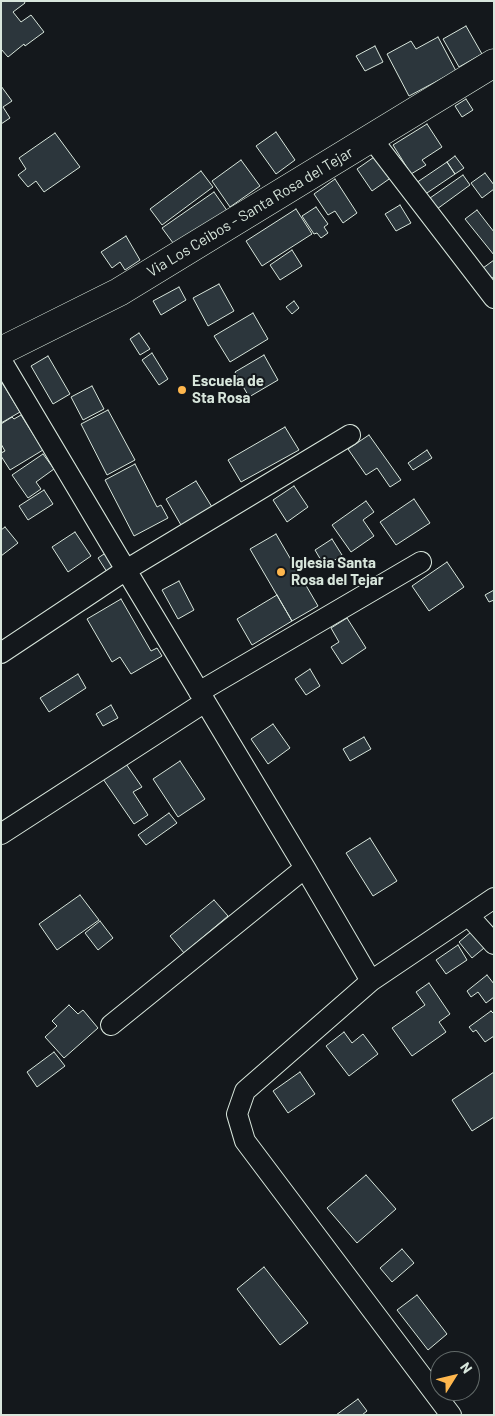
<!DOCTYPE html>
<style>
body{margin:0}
#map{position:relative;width:495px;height:1416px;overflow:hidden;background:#14181c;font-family:Barlow,sans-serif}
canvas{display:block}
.frame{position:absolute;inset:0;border:2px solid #d8e6dc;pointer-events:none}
.north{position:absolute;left:430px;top:1351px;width:50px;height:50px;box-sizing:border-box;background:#14181c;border:1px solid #626a69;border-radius:50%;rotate:54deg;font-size:14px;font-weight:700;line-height:20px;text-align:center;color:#d8e6dc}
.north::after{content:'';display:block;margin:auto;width:18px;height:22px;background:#ffb74d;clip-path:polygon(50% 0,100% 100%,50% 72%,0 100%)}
</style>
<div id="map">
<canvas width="495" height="1416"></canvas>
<div class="frame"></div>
<div class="north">N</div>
</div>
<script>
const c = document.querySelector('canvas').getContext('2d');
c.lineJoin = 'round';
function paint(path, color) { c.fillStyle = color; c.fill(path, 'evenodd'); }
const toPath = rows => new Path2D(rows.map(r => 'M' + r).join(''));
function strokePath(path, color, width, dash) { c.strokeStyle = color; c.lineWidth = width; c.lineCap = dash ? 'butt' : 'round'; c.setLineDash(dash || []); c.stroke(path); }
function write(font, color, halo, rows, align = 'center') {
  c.font = font + ' Barlow,sans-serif'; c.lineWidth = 4; c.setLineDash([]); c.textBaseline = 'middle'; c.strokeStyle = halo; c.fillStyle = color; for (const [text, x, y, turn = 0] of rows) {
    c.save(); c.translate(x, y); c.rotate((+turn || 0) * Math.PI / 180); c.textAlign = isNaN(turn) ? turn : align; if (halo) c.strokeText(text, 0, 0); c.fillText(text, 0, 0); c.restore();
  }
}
const building = toPath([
 [1,1,24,1,25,3,13,12,21,22,31,15,44,32,25,46,24,44,8,57,1,49,1,1],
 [466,26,482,54,459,67,443,39,466,26],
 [438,37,456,71,409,96,387,54,411,41,416,49,438,37],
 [375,46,383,62,365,71,356,56,375,46],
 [1,86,12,101,3,107,10,118,1,124,1,86],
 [466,99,473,110,462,117,455,106,466,99],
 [427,124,442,147,422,160,426,165,411,174,393,145,427,124],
 [276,132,295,160,276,174,256,146,276,132],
 [55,133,80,167,44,192,36,181,28,187,18,175,26,169,19,158,55,133],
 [377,155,392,177,372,191,357,169,377,155],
 [455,156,464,168,455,174,447,162,455,156],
 [241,160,260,186,230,207,212,181,241,160],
 [447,162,455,174,424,195,416,183,447,162],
 [201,171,213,187,162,225,150,209,201,171],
 [485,173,494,185,494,189,482,198,471,183,485,173],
 [463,175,470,185,437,209,430,198,463,175],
 [335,179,357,213,343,223,335,211,328,215,314,194,335,179],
 [214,192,228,212,176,247,162,228,214,192],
 [400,205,411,223,396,231,385,214,400,205],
 [316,207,328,224,324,227,328,233,321,238,317,233,314,234,302,216,316,207],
 [296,209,312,234,262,266,246,241,296,209],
 [477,210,494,232,494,255,465,219,477,210],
 [126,236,140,260,125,270,120,262,112,268,101,252,126,236],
 [292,250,302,266,280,280,270,265,292,250],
 [494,260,494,277,492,278,483,268,494,260],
 [219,284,234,311,208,326,193,298,219,284],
 [179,287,186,300,161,315,153,301,179,287],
 [294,301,299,308,292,314,286,307,294,301],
 [253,313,268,339,230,362,214,336,253,313],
 [139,333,150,349,140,355,130,339,139,333],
 [152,353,168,379,159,385,142,360,152,353],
 [264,355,278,380,249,397,235,372,264,355],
 [48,356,70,394,53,404,31,366,48,356],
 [1,381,20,412,1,423,1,381],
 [92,386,104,409,83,420,71,397,92,386],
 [108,410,135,460,107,475,81,424,108,410],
 [21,415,43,450,10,470,1,456,1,453,5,451,1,444,1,424,12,417,14,419,21,415],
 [285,427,299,450,241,482,228,460,285,427],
 [369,435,401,480,390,487,377,468,366,475,348,449,369,435],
 [427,450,432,458,413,470,408,463,427,450],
 [43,454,54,469,36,482,41,489,28,498,12,475,43,454],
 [135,464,157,507,161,505,168,518,134,536,105,480,135,464],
 [196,481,212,507,181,525,166,499,196,481],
 [294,486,308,507,287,522,273,500,294,486],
 [44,490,53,504,28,520,19,506,44,490],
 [414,499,430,523,396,545,380,522,414,499],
 [366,501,374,512,363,520,374,536,351,552,332,525,366,501],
 [5,527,18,543,1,556,1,530,5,527],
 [75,532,91,556,68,572,52,547,75,532],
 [276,534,318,606,292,621,250,549,276,534],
 [332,539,342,555,325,567,315,550,332,539],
 [107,552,121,573,107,572,98,558,107,552],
 [447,562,464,587,429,611,412,586,447,562],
 [179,581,194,610,178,619,162,590,179,581],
 [494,590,494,600,489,602,485,595,494,590],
 [277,595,292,621,252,645,237,619,277,595],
 [121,599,151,651,157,648,162,656,131,674,120,657,112,662,87,619,121,599],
 [347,618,366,648,342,664,331,647,339,642,331,628,347,618],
 [310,669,320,686,306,695,295,679,310,669],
 [78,674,86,688,49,712,40,698,78,674],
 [111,705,118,718,103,726,96,714,111,705],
 [273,724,290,748,268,764,251,739,273,724],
 [364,737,371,749,350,761,343,749,364,737],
 [124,761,142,787,133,792,148,815,134,824,101,776,124,761],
 [180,761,205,799,178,817,153,779,180,761],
 [169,813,177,823,146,845,138,835,169,813],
 [370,838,397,881,373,896,346,853,370,838],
 [80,895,99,920,57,950,39,924,80,895],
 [214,900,228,916,184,953,170,936,214,900],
 [100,921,113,938,98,950,85,933,100,921],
 [471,932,484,948,472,958,459,942,471,932],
 [458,945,467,960,446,974,436,960,458,945],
 [487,975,494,984,494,997,486,1003,478,992,471,997,467,991,487,975],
 [429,983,450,1014,439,1022,446,1032,412,1056,392,1028,425,1005,416,992,429,983],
 [69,1005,78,1014,83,1010,98,1028,64,1058,45,1037,57,1026,52,1021,69,1005],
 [491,1011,494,1014,494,1036,485,1042,476,1030,473,1032,469,1027,491,1011],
 [344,1032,352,1043,363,1034,378,1054,349,1076,326,1046,344,1032],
 [54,1052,65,1066,37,1087,27,1072,54,1052],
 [300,1072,315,1094,288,1113,273,1091,300,1072],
 [494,1072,494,1117,472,1131,452,1100,494,1072],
 [366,1175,396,1209,357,1243,327,1208,366,1175],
 [402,1249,414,1263,392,1282,380,1268,402,1249],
 [264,1267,308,1323,280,1345,237,1289,264,1267],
 [417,1295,447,1334,428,1350,397,1310,417,1295],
 [358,1399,367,1411,362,1415,336,1415,358,1399]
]);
const street = toPath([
 [372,139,494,298],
 [1,360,126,570,305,868,371,981,245,1091,237,1114,245,1141,451,1415],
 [1,653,126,570,350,435],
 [199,692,421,562],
 [1,834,205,702],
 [469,916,494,944],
 [371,981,494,898],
 [111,1025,305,868]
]);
const secondary = toPath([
 [1,351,119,292,494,63]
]);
const markers = [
 [182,390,5,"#ffb74d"],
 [281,572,5,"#ffb74d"]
];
const streetNames = [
 ["Via Los Ceibos - Santa Rosa del Tejar",250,212,-31]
];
const poiNames = [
 ["Escuela de",192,381],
 ["Sta Rosa",192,398],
 ["Iglesia Santa",291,563],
 ["Rosa del Tejar",291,580]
];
paint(building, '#2c363c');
strokePath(building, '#d8e6dc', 1);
strokePath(street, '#d8e6dc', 22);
strokePath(secondary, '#d8e6dc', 29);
strokePath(street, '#14181c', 20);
strokePath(secondary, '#14181c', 28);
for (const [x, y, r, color] of markers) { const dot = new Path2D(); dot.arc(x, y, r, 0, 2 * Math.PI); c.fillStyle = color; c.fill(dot); strokePath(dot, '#14181c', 2); }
write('15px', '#d8e6dc', '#14181c', streetNames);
write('bold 15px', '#d8e6dc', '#14181c', poiNames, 'left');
</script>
